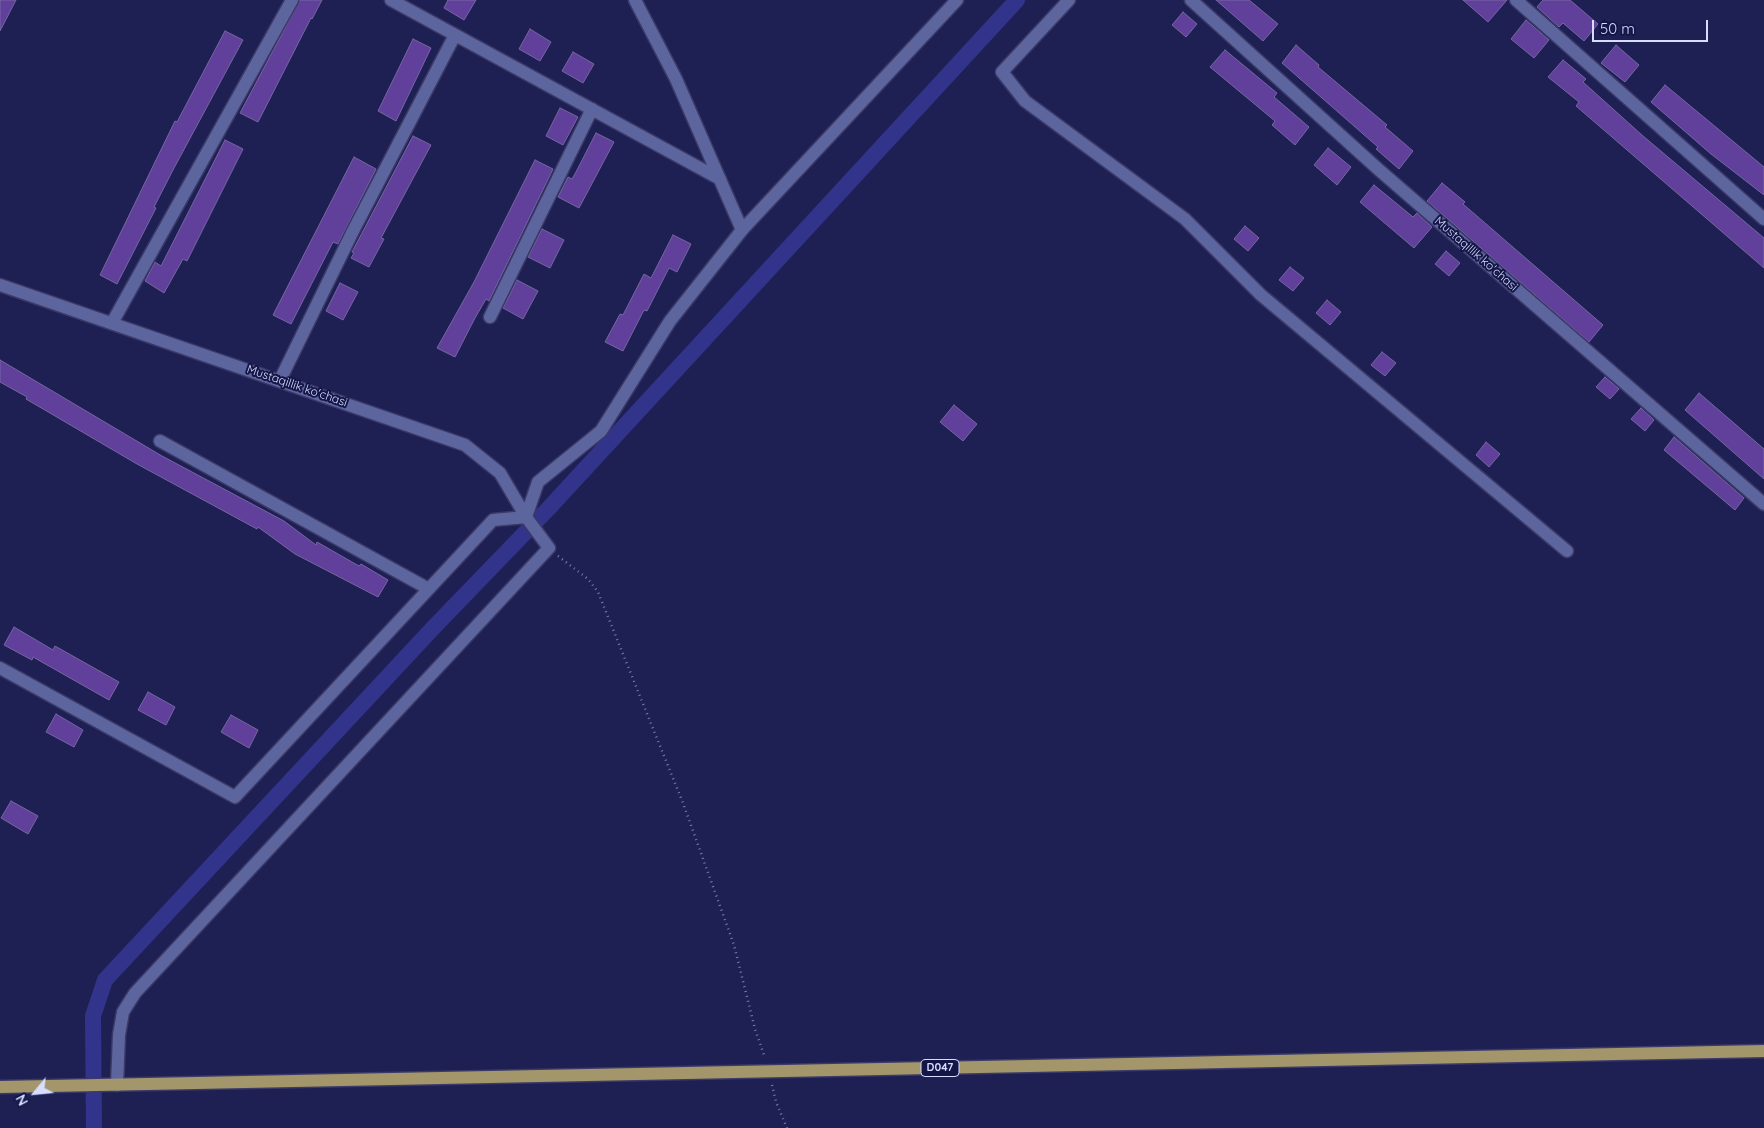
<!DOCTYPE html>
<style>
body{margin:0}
#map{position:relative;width:1764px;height:1128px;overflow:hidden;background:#1e2054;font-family:Quicksand,sans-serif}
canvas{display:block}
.north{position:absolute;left:10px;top:1068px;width:50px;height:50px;-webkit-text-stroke:4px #151648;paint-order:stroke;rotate:242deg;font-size:14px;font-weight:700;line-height:20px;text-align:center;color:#d6ddfe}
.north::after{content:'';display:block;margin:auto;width:18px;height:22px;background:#d6ddfe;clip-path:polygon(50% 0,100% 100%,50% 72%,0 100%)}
.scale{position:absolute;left:1592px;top:20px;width:116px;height:22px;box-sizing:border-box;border:2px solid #d6ddfe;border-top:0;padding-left:6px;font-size:15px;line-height:18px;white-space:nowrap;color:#d6ddfe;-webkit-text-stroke:4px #151648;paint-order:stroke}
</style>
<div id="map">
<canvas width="1764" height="1128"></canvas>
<div class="north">N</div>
<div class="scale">50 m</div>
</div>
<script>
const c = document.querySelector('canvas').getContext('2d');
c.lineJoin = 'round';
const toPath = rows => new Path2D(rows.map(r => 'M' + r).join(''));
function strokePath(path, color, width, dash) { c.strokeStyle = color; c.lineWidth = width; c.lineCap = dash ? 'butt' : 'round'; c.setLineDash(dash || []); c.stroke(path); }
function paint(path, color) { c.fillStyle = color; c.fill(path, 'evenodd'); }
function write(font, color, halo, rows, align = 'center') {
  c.font = font + ' Quicksand,sans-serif'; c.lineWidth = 4; c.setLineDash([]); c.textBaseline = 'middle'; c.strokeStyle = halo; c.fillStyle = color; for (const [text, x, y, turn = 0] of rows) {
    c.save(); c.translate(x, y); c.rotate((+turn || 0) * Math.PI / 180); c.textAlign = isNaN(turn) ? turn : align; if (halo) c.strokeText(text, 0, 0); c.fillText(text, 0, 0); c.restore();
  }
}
const canal = toPath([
 [94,1128,93,1016,105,980,433,628,548,509,1017,0]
]);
const building = toPath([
 [0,0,16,0,0,31,0,0],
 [300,0,322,0,312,19,311,18,258,122,240,113,300,0],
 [448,0,476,0,464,20,444,8,448,0],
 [1216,0,1249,0,1278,24,1263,41,1216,0],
 [1463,0,1507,0,1488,22,1463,0],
 [1543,0,1570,0,1598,24,1584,41,1563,23,1559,27,1537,7,1543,0],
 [1183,12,1197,24,1186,37,1172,25,1183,12],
 [1526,20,1549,40,1534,58,1511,39,1526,20],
 [530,29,551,42,540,61,519,49,530,29],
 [225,31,243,40,174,168,154,207,156,208,117,284,100,275,175,121,177,122,225,31],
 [413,39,431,48,396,121,378,111,413,39],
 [1296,45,1319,65,1318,67,1387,125,1385,127,1413,151,1399,169,1376,149,1378,147,1282,63,1296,45],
 [1616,45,1639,65,1625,82,1601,63,1616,45],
 [1225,50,1277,93,1274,97,1309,127,1295,145,1272,125,1275,121,1210,67,1225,50],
 [573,52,594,64,583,83,562,71,573,52],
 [1563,60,1586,79,1583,82,1643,136,1764,238,1764,268,1576,106,1579,102,1548,77,1563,60],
 [1665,85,1764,167,1764,195,1711,154,1651,102,1665,85],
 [560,108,578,117,563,145,546,136,560,108],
 [596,133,614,142,579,208,558,197,568,177,572,179,576,172,596,133],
 [413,136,431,145,381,238,384,239,369,267,351,258,354,253,352,252,413,136],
 [225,140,243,149,187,261,183,259,164,293,145,281,155,262,161,266,225,140],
 [1328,148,1351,167,1337,185,1314,165,1328,148],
 [354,157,376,169,338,244,333,242,291,324,273,315,354,157],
 [535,160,553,169,489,301,486,299,475,318,455,357,437,348,474,282,535,160],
 [1442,183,1465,202,1463,204,1603,325,1589,342,1427,201,1442,183],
 [1374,185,1413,217,1417,213,1432,227,1414,248,1360,202,1374,185],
 [1245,226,1259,238,1248,251,1234,239,1245,226],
 [542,229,564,240,550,268,528,257,542,229],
 [673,235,691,244,677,272,669,268,647,311,644,310,623,351,605,342,620,314,623,315,644,274,651,278,673,235],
 [1446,251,1460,263,1449,276,1435,264,1446,251],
 [1290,267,1304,278,1293,291,1279,280,1290,267],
 [517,280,538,291,523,319,503,308,517,280],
 [340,283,358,292,343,320,326,311,340,283],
 [1327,300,1341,312,1330,325,1316,313,1327,300],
 [1382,352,1396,363,1385,376,1371,365,1382,352],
 [0,360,162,456,284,521,316,545,317,542,359,566,361,564,388,580,378,597,295,554,258,527,257,529,137,464,26,399,27,397,0,382,0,360],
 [1605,377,1619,389,1610,399,1596,387,1605,377],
 [1699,393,1764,449,1764,479,1685,410,1699,393],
 [954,405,977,424,963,441,940,422,954,405],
 [1641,408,1654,420,1645,431,1631,419,1641,408],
 [1674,437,1744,498,1735,510,1664,450,1674,437],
 [1486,442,1500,454,1489,467,1476,455,1486,442],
 [14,627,53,650,55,646,119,682,109,700,33,657,32,660,4,645,14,627],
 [148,692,175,707,166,725,138,710,148,692],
 [56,714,83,730,74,747,46,732,56,714],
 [231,715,258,730,249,748,221,732,231,715],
 [11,801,38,816,28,834,1,818,11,801]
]);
const path = toPath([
 [558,556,588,579,598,592,683,803,711,881,734,945,755,1029,765,1058],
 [772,1085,776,1102,787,1128]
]);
const minor = toPath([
 [391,0,720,179],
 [635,0,676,79,742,230],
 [1069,0,1002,72,1025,101,1185,219,1261,295,1567,551],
 [1191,0,1378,169,1764,504],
 [1516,0,1764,219],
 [490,317,592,109],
 [112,323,292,0],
 [280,380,353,231,455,35],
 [160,441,427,588],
 [0,668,235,797,493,520,526,517,549,548,135,993,123,1012,119,1035,117,1085]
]);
const tertiary = toPath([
 [0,285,465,445,500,473,526,517],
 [526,517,538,482,601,431,670,321,742,230,957,0]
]);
const primary = toPath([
 [0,1087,1764,1051]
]);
const shields = [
 [940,1068,38]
];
const shieldNames = [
 ["D047",940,1068]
];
const streetNames = [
 ["Mustaqillik ko'chasi",1476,254,41],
 ["Mustaqillik ko'chasi",297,386,19]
];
strokePath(canal, '#32348b', 16);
paint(building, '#60409a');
strokePath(building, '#7666a1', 1);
strokePath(minor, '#3b3967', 15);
strokePath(tertiary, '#3b3967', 15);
strokePath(primary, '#3b3967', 15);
strokePath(path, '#787ca7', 2.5, [1, 4]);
strokePath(minor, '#5d659f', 12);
strokePath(tertiary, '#5d659f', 12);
strokePath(primary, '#a2966a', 12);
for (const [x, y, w] of shields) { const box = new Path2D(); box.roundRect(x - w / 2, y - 8.5, w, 17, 4); c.fillStyle = '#151648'; c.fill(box); strokePath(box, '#d6ddfe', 1); }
write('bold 11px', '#d6ddfe', null, shieldNames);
write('12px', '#d6ddfe', '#151648', streetNames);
</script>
